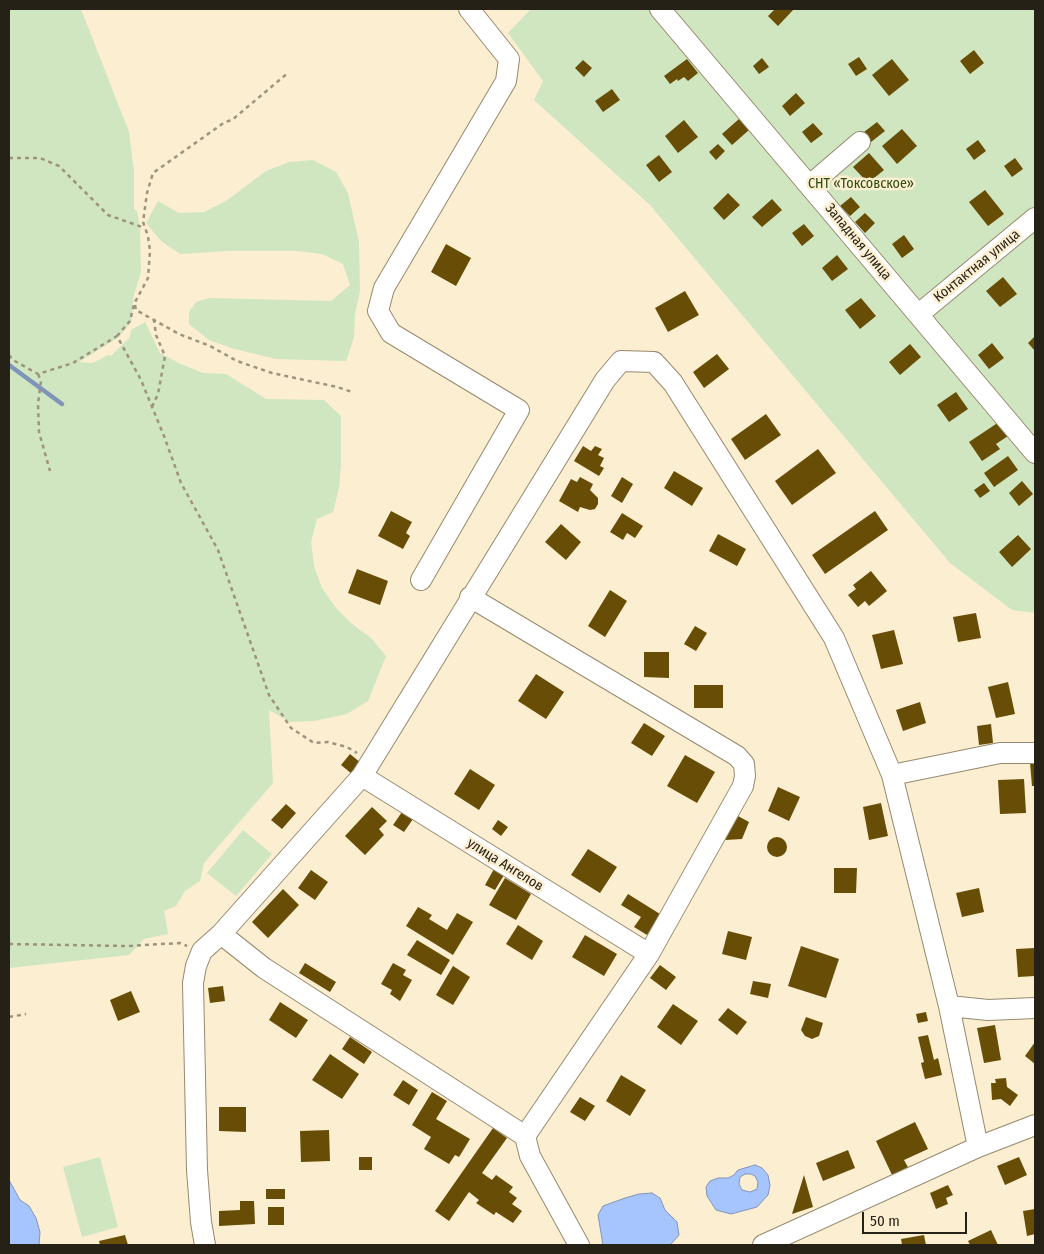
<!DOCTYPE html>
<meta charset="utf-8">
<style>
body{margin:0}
#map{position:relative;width:1044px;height:1254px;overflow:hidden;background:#fceed1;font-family:"Fira Sans Condensed",sans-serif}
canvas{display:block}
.frame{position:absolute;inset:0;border:10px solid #262117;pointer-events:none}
.scale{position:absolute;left:862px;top:1212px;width:105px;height:22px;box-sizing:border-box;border:2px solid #262117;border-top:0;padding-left:6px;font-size:15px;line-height:18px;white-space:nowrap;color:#262117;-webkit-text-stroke:4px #fceed1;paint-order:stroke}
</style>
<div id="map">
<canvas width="1044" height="1254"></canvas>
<div class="frame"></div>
<div class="scale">50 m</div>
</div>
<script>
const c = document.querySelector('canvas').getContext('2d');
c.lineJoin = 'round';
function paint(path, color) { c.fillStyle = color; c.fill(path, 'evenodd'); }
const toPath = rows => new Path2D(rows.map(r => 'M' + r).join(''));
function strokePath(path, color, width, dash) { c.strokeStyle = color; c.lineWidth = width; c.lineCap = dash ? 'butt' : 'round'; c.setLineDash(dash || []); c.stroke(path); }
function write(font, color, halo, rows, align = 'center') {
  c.font = font + ' "Fira Sans Condensed",sans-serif'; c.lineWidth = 5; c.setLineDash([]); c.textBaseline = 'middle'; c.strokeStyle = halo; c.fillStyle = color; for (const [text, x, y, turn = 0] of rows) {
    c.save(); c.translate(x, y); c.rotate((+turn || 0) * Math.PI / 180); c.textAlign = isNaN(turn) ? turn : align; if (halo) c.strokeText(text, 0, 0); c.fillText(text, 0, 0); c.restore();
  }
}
const green = toPath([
 [9,9,81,9,129,132,134,171,134,209,137,211,140,228,141,272,134,295,131,322,119,337,79,362,93,363,108,355,111,356,130,337,131,330,145,322,160,353,181,364,203,373,226,374,266,399,324,400,341,416,341,464,339,488,333,512,317,519,311,542,314,566,322,588,336,608,352,624,371,638,386,656,368,701,347,714,314,721,290,722,269,710,273,783,204,863,200,881,185,891,176,906,164,911,168,934,144,939,129,955,9,968],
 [531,9,1035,9,1035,613,1012,610,950,563,650,205,534,100,543,81,508,33],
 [313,160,336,172,348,193,359,242,360,291,355,314,354,338,346,361,276,359,231,348,209,340,189,324,189,312,196,302,209,298,331,301,350,285,343,264,322,254,297,251,227,251,180,254,161,241,146,223,158,201,179,213,204,212,226,201,266,171,289,162],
 [243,830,272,854,236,896,207,873],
 [100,1157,118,1227,82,1237,63,1167]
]);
const water = toPath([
 [755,1165,762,1168,768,1175,770,1185,768,1195,757,1207,731,1214,716,1210,707,1196,706,1187,710,1181,718,1178,728,1178,734,1175,738,1170,755,1165],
 [745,1174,751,1174,755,1176,758,1182,757,1189,750,1192,742,1190,739,1184,740,1177,745,1174],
 [9,1180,20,1200,29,1206,36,1218,40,1232,39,1245,9,1245,9,1180],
 [652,1193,660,1198,665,1210,677,1222,679,1235,672,1243,670,1245,603,1245,598,1215,603,1206,625,1198,639,1194,652,1193]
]);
const stream = toPath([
 [9,365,62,404]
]);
const building = toPath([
 [775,9,794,9,778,26,768,16],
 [974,50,984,63,970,74,960,61],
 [859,57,867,69,856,76,848,64],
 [762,58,769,67,759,74,753,66],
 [687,59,698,73,688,81,684,77,678,81,677,79,670,84,664,76],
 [892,59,909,80,889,96,872,75],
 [583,60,592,68,584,77,575,68],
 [612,89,620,100,603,112,595,101],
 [796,93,805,103,790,116,782,106],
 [739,119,749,130,732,145,722,134],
 [684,120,698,137,678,153,665,136],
 [877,122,885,131,871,142,864,132],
 [813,123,823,134,811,143,802,132],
 [902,129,917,146,897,164,882,146],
 [978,140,986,151,974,160,966,149],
 [718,144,725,151,716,160,709,152],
 [869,153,884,170,868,183,853,167],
 [659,155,672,172,659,182,646,165],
 [1015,158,1023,169,1012,177,1004,166],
 [985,190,1004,214,988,226,969,202],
 [728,193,740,205,724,220,713,208],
 [851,197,860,207,850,216,840,206],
 [772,199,782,210,762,227,752,217],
 [865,213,875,223,865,233,855,222],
 [804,224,814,236,802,246,792,233],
 [904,235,914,249,902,258,892,244],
 [446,244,471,258,456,286,431,272],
 [837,255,848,269,832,281,822,268],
 [1003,277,1017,294,1000,307,986,291],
 [685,291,699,315,668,332,655,308],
 [861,298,876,316,860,329,845,310],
 [1035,336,1035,351,1028,343],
 [992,343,1004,358,989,369,978,355],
 [910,344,921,357,900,375,889,362],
 [717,354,729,369,704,388,693,372],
 [956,392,968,409,949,422,937,405],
 [766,414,781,435,745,460,731,439],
 [999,422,1008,436,996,444,1000,449,982,461,969,442],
 [583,446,591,451,595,446,602,449,598,455,604,458,600,466,604,468,599,476,574,461],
 [818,449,836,473,792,505,775,481],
 [1008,456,1018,470,994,487,984,473],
 [674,471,703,488,692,506,664,488],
 [580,477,593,484,590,490,598,498,598,504,595,509,590,510,580,507,578,512,559,501,571,479,577,482],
 [622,477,633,484,622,503,611,496],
 [1022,481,1033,494,1019,506,1009,493],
 [984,483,990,491,980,498,974,490],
 [391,511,412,522,406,533,410,536,403,549,378,536],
 [875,511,888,530,825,574,812,555],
 [622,513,643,526,635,538,627,533,623,540,610,532],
 [561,524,581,542,566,560,545,542],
 [718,534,746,549,737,566,709,551],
 [1018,535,1031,549,1012,567,999,552],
 [357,569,388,581,380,605,348,593],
 [871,571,887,591,869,606,865,601,858,607,848,595,856,589,853,585],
 [610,590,627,601,605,637,588,626],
 [976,613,981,638,958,642,953,617],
 [695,626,707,633,696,651,684,644],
 [894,630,903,664,881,669,872,635],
 [644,652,669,652,669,678,644,677],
 [536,674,564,692,546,719,518,701],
 [1008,682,1015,714,996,718,988,687],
 [694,685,723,685,723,708,694,708],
 [920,702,926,723,903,731,896,710],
 [644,723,665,736,652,756,631,743],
 [991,724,993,743,979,745,977,726],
 [350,754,361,763,352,774,341,765],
 [685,755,715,772,697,803,667,786],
 [1030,763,1035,763,1035,786,1032,786],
 [470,769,495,785,479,810,454,794],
 [1024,779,1026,813,1000,814,998,780],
 [778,787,800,797,789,821,768,811],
 [881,803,888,836,869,840,863,807],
 [286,804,296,813,282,829,271,820],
 [372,807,387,821,379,829,384,835,365,855,345,836],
 [402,812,413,819,404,832,393,825],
 [738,816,749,822,742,839,725,840],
 [498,820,508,827,501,836,492,829],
 '767 847a10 10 0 1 1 20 0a10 10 0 1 1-20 0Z',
 [588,849,617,867,600,893,571,875],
 [834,868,857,868,856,893,834,893],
 [494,869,504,875,495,890,485,885],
 [311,870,328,882,315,900,298,888],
 [505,878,531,894,516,920,489,905],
 [979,888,984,912,962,917,956,893],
 [283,889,299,905,268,938,252,922],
 [628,894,660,914,647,935,634,927,641,917,621,905],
 [418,907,432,915,429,919,447,930,457,913,473,922,453,955,406,926],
 [518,925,543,941,532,960,506,944],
 [728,931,752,937,746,960,722,954],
 [585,935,617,954,604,976,572,957],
 [417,940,450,960,441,975,407,955],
 [801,946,839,959,826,998,788,986],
 [1035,948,1035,976,1018,977,1016,949],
 [305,963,336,982,330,992,299,973],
 [393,963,406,970,403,975,412,980,400,1001,390,994,392,990,381,984],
 [660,965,676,977,666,990,650,978],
 [453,966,470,977,453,1005,436,995],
 [753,981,771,984,768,998,750,994],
 [223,986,225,1001,210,1003,208,988],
 [131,991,140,1012,118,1021,110,1000],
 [280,1002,308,1020,296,1038,269,1020],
 [673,1004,698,1021,681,1045,657,1027],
 [728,1008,747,1022,737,1035,718,1020],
 [926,1012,928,1021,918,1023,916,1014],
 [806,1017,823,1023,819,1036,812,1039,805,1036,801,1030],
 [995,1025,1001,1060,984,1063,977,1028],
 [928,1035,934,1060,938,1058,942,1075,925,1079,921,1063,924,1062,918,1037],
 [350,1037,372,1052,364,1064,342,1049],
 [1035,1042,1035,1064,1025,1056],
 [330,1054,359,1074,342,1099,312,1080],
 [621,1075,646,1090,630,1116,606,1101],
 [1006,1078,1007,1087,1018,1095,1010,1106,1001,1099,992,1100,991,1083,996,1083,995,1079],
 [403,1080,418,1090,409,1105,393,1095],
 [432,1092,447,1101,436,1119,470,1139,459,1157,455,1155,449,1164,424,1149,431,1137,412,1125],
 [580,1097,595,1106,585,1121,570,1112],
 [219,1107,246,1107,246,1132,219,1131],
 [915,1122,928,1149,904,1160,909,1169,893,1177,876,1141],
 [493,1128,507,1138,482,1173,492,1180,496,1175,513,1187,509,1192,517,1198,512,1204,522,1211,513,1223,496,1212,494,1215,476,1203,479,1200,469,1192,449,1221,435,1211],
 [329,1130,330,1161,301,1162,300,1131],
 [848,1150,855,1168,823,1181,816,1163],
 [359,1157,372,1157,372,1170,359,1170],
 [1019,1157,1027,1175,1005,1185,997,1166],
 [804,1175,813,1207,792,1214],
 [948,1185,953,1195,946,1198,948,1204,936,1209,930,1193],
 [266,1189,285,1189,285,1199,266,1199],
 [240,1201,254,1201,255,1224,219,1226,219,1211,240,1210],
 [268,1207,284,1207,284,1225,268,1225],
 [1035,1209,1035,1234,1027,1236,1023,1211],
 [991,1230,998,1245,970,1245,968,1241],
 [125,1235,128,1245,100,1245,99,1241],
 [924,1235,926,1245,902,1245,901,1239]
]);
const path = toPath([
 [9,158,40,158,59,166,108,215,145,228],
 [135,305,136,310,154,320,179,334,210,346,237,361,272,373,337,387,352,392],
 [117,336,130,321,134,304,148,278,150,251,148,236,143,222,147,193,153,173,225,122,232,120,289,72],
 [9,355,13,360,38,374,73,363,117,336,141,380,164,436,181,483,218,550,269,695,291,728,314,743,328,742,347,747,357,753],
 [38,374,41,381,38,404,39,432,50,471],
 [152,407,158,394,165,356,156,335,154,320],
 [9,944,127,946,180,943,187,946],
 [9,1017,26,1014]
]);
const minor = toPath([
 [660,9,1035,453],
 [810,185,860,142],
 [919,314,1035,218],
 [421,580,519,410,391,333,378,311,384,288,506,81,509,59,469,9],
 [892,775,1000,753,1035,753],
 [362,776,649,954],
 [221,934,362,776,605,380,621,361,654,362,673,383,834,638,892,775,949,1006,978,1147],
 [949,1006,988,1010,1035,1008],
 [525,1136,530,1156,579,1245],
 [205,1245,201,1222,197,1170,193,983,196,966,202,951,221,934,264,968,525,1136,649,954,743,786,745,776,744,764,737,756,470,597],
 [763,1245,978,1147,1035,1125]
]);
const parkNames = [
 ["СНТ «Токсовское»",861,184]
];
const streetNames = [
 ["Западная улица",858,242,50],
 ["Контактная улица",977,266,-39],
 ["улица Ангелов",505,865,32]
];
paint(green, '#cfe6c1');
paint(water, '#a6c5fe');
strokePath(water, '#8094b9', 1);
strokePath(stream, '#8094b9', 4.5);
paint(building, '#674d05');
strokePath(minor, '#96896f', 22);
strokePath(path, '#9d937e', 2.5, [4, 4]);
strokePath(minor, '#fff', 20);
write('14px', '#2d4c11', '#fceed1', parkNames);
write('14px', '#262117', '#fceed1', streetNames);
</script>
